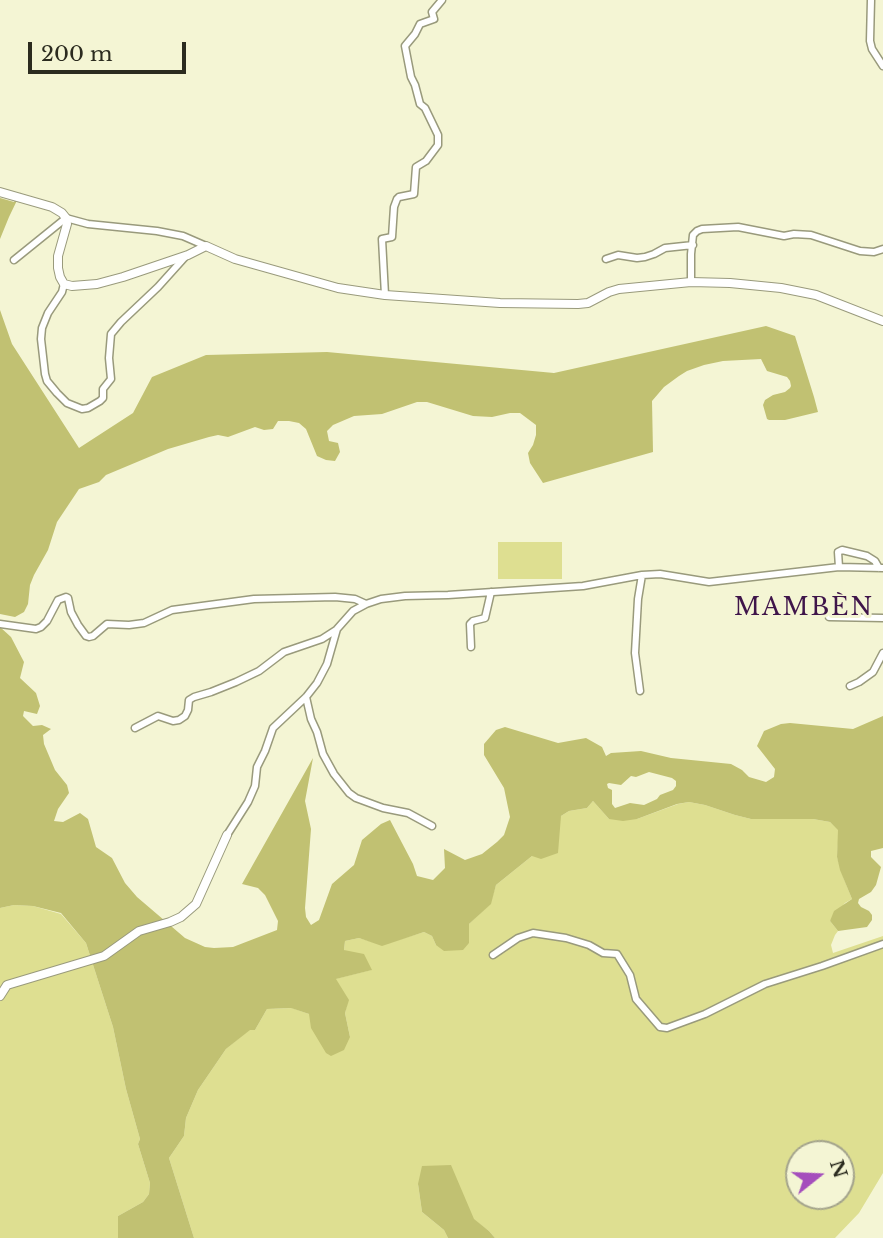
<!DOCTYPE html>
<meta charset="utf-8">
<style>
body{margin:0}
#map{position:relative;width:883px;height:1238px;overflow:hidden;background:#f4f5d4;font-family:"Libre Baskerville",serif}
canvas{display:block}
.north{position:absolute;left:785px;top:1140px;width:70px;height:70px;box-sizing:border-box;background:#f4f5d4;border:2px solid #a4a48c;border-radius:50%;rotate:72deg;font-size:19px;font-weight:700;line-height:28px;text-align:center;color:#2b2b1f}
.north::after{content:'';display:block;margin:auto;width:24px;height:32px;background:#a54ebc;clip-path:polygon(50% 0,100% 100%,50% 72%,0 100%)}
.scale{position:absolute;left:28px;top:42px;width:158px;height:32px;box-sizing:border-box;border:4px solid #2b2b1f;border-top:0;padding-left:9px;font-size:21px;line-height:24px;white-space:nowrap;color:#2b2b1f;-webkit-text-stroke:5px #f4f5d4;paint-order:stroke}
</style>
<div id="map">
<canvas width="883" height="1238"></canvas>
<div class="north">N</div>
<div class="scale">200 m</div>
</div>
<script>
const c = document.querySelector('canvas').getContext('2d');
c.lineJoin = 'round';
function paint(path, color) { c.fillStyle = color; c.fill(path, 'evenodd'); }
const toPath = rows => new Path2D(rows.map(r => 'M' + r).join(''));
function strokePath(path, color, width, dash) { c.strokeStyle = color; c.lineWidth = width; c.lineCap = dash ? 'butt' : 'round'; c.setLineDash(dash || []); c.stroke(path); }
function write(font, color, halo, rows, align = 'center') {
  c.font = font + ' "Libre Baskerville",serif'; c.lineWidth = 6; c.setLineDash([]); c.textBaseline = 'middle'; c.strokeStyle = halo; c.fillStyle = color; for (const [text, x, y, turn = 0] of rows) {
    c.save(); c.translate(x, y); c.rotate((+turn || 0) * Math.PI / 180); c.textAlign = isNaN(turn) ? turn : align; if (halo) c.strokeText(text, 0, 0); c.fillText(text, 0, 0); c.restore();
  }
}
const green = toPath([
 [498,542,562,542,562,579,498,579],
 [593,801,609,819,637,819,678,804,689,802,705,805,735,815,751,819,813,819,830,822,839,830,837,857,844,879,852,899,845,903,830,921,838,931,835,935,831,945,833,953,883,936,883,1173,859,1213,835,1238,495,1238,489,1231,474,1220,418,1184,422,1212,444,1230,448,1238,194,1238,169,1158,184,1136,186,1118,198,1090,226,1049,250,1029,255,1030,267,1009,292,1008,309,1014,350,1037,345,1013,348,1000,335,979,371,970,344,950,345,941,359,938,382,945,424,932,432,936,436,945,469,943,469,924,490,904,496,885,532,856,561,816,569,811,587,808],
 [799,1154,841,1154,841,1196,799,1196],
 [14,905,33,906,61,914,86,943,113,1027,126,1089,140,1139,138,1144,150,1183,149,1194,143,1202,118,1216,118,1238,0,1238,0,908]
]);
const forest = toPath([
 [21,192,9,217,0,239,0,198,14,202],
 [0,310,12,344,79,448,133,413,152,377,206,355,327,352,554,373,766,326,795,336,814,397,818,412,785,420,769,420,767,419,763,405,765,400,773,395,785,392,790,388,791,386,790,381,787,377,767,371,761,359,723,361,704,365,687,371,679,376,664,387,652,401,653,452,543,483,530,463,528,453,533,445,536,435,536,425,520,413,510,413,492,417,473,416,427,402,417,402,382,414,354,416,333,425,327,431,329,441,338,443,340,452,335,461,326,460,317,456,306,429,299,423,289,421,278,421,273,429,264,430,255,427,228,437,218,435,209,437,168,449,106,475,99,482,79,489,57,522,48,550,34,575,30,585,28,604,24,612,15,617,0,614],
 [0,627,11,637,24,662,20,678,36,693,40,706,37,714,24,711,23,716,33,726,42,725,51,729,43,735,44,744,55,770,67,785,69,793,58,809,54,821,63,822,80,813,88,819,96,847,112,858,125,883,137,897,185,938,205,947,214,948,233,947,277,930,278,921,265,895,258,888,242,884,313,758,305,801,311,829,305,908,306,917,311,925,319,920,332,884,354,865,362,840,381,824,390,820,413,864,417,876,433,880,445,868,444,849,465,860,482,854,497,842,504,835,510,817,504,788,484,755,484,744,496,730,505,727,558,743,586,738,602,747,606,756,611,753,641,751,671,758,731,764,742,770,749,777,766,782,774,777,775,769,757,746,764,731,781,724,790,723,853,729,883,716,883,848,871,851,871,857,881,867,876,885,871,892,859,899,858,903,861,907,869,911,872,915,872,920,867,927,838,931,830,921,834,911,852,899,840,870,837,857,838,830,830,822,813,819,751,819,735,815,705,805,689,802,677,804,637,819,623,821,609,819,593,801,587,808,569,811,561,816,558,853,541,859,532,856,496,885,491,904,469,924,469,943,463,950,444,951,436,945,432,936,424,932,382,946,359,938,345,941,344,950,364,954,372,970,336,979,349,1000,345,1013,350,1037,344,1050,331,1056,326,1053,311,1028,309,1014,291,1008,267,1009,255,1030,250,1030,226,1049,198,1090,186,1118,184,1136,169,1158,194,1238,118,1238,118,1216,143,1202,149,1194,150,1183,138,1144,140,1139,126,1089,113,1027,86,943,61,913,33,906,14,905,0,908],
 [649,772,672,778,676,781,676,786,673,790,660,795,657,799,644,805,630,803,615,808,612,804,612,790,608,788,607,784,609,783,621,785,631,776,636,777],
 [451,1165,474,1219,489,1231,495,1238,448,1238,444,1230,422,1212,418,1184,422,1166]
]);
const minor = toPath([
 [871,0,870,41,872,49,883,66],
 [606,259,618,255,637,258,645,257,654,254,665,248,693,245],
 [14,260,66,218,88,224,157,231,183,236,206,246],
 [691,282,691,254,693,235,697,231,702,229,738,227,784,236,794,234,811,235,860,251,874,252,883,249],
 [64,284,62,292,48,313,42,328,41,339,45,374,47,381,57,393,67,403,82,409,88,408,100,401,103,398,103,389,111,379,109,358,111,334,121,322,158,287,185,257],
 [385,295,382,239,392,237,394,207,397,199,399,197,414,194,416,167,426,161,438,145,438,135,425,108,420,104,415,85,411,77,405,46,415,34,420,24,434,19,432,12,442,0],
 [839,567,838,552,842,550,867,556,875,561,879,568],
 [829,617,883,618],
 [0,624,36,629,41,627,47,621,58,600,66,597,68,598,71,612,78,625,86,636,89,637,93,636,107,624,129,625,144,623,172,610,254,599,335,597,355,599,366,604],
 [471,647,470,624,473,621,485,618,491,592],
 [850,686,859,682,873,672,883,653],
 [640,691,635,653,638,599,642,575],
 [306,697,311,719,317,732,323,754,334,774,349,793,356,798,383,808,408,813,432,826],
 [135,728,158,716,173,721,179,720,185,716,188,710,189,700,194,697,211,692,236,682,259,671,284,652,322,639,336,630],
 [227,835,248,802,255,786,257,767,265,751,273,728,306,697,317,683,327,664,337,629,353,611,366,604,381,599,405,596,448,595,583,586,642,575,660,574,709,582,839,567,883,568],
 [493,955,518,938,533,933,566,938,589,945,603,953,617,954,630,975,636,999,660,1027,667,1028,705,1014,765,984,822,966,883,944]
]);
const tertiary = toPath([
 [0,192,52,207,62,213,66,218,67,224,58,256,58,268,60,277,64,284,72,286,97,284,123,277,188,255,206,246,235,259,338,288,385,295,500,303,578,304,588,303,609,292,619,289,691,282,730,283,781,288,816,295,883,321],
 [0,996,7,985,104,956,139,931,170,922,181,917,196,904,227,835]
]);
const quarterNames = [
 ["MAMBÈN",804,608]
];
paint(green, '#dedf91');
paint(forest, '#c1c172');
strokePath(minor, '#999a7c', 9);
strokePath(tertiary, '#999a7c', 10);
strokePath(minor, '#fff', 6);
strokePath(tertiary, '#fff', 8);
c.letterSpacing = '2px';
write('24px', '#3f154a', '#f4f5d4', quarterNames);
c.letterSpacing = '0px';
</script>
